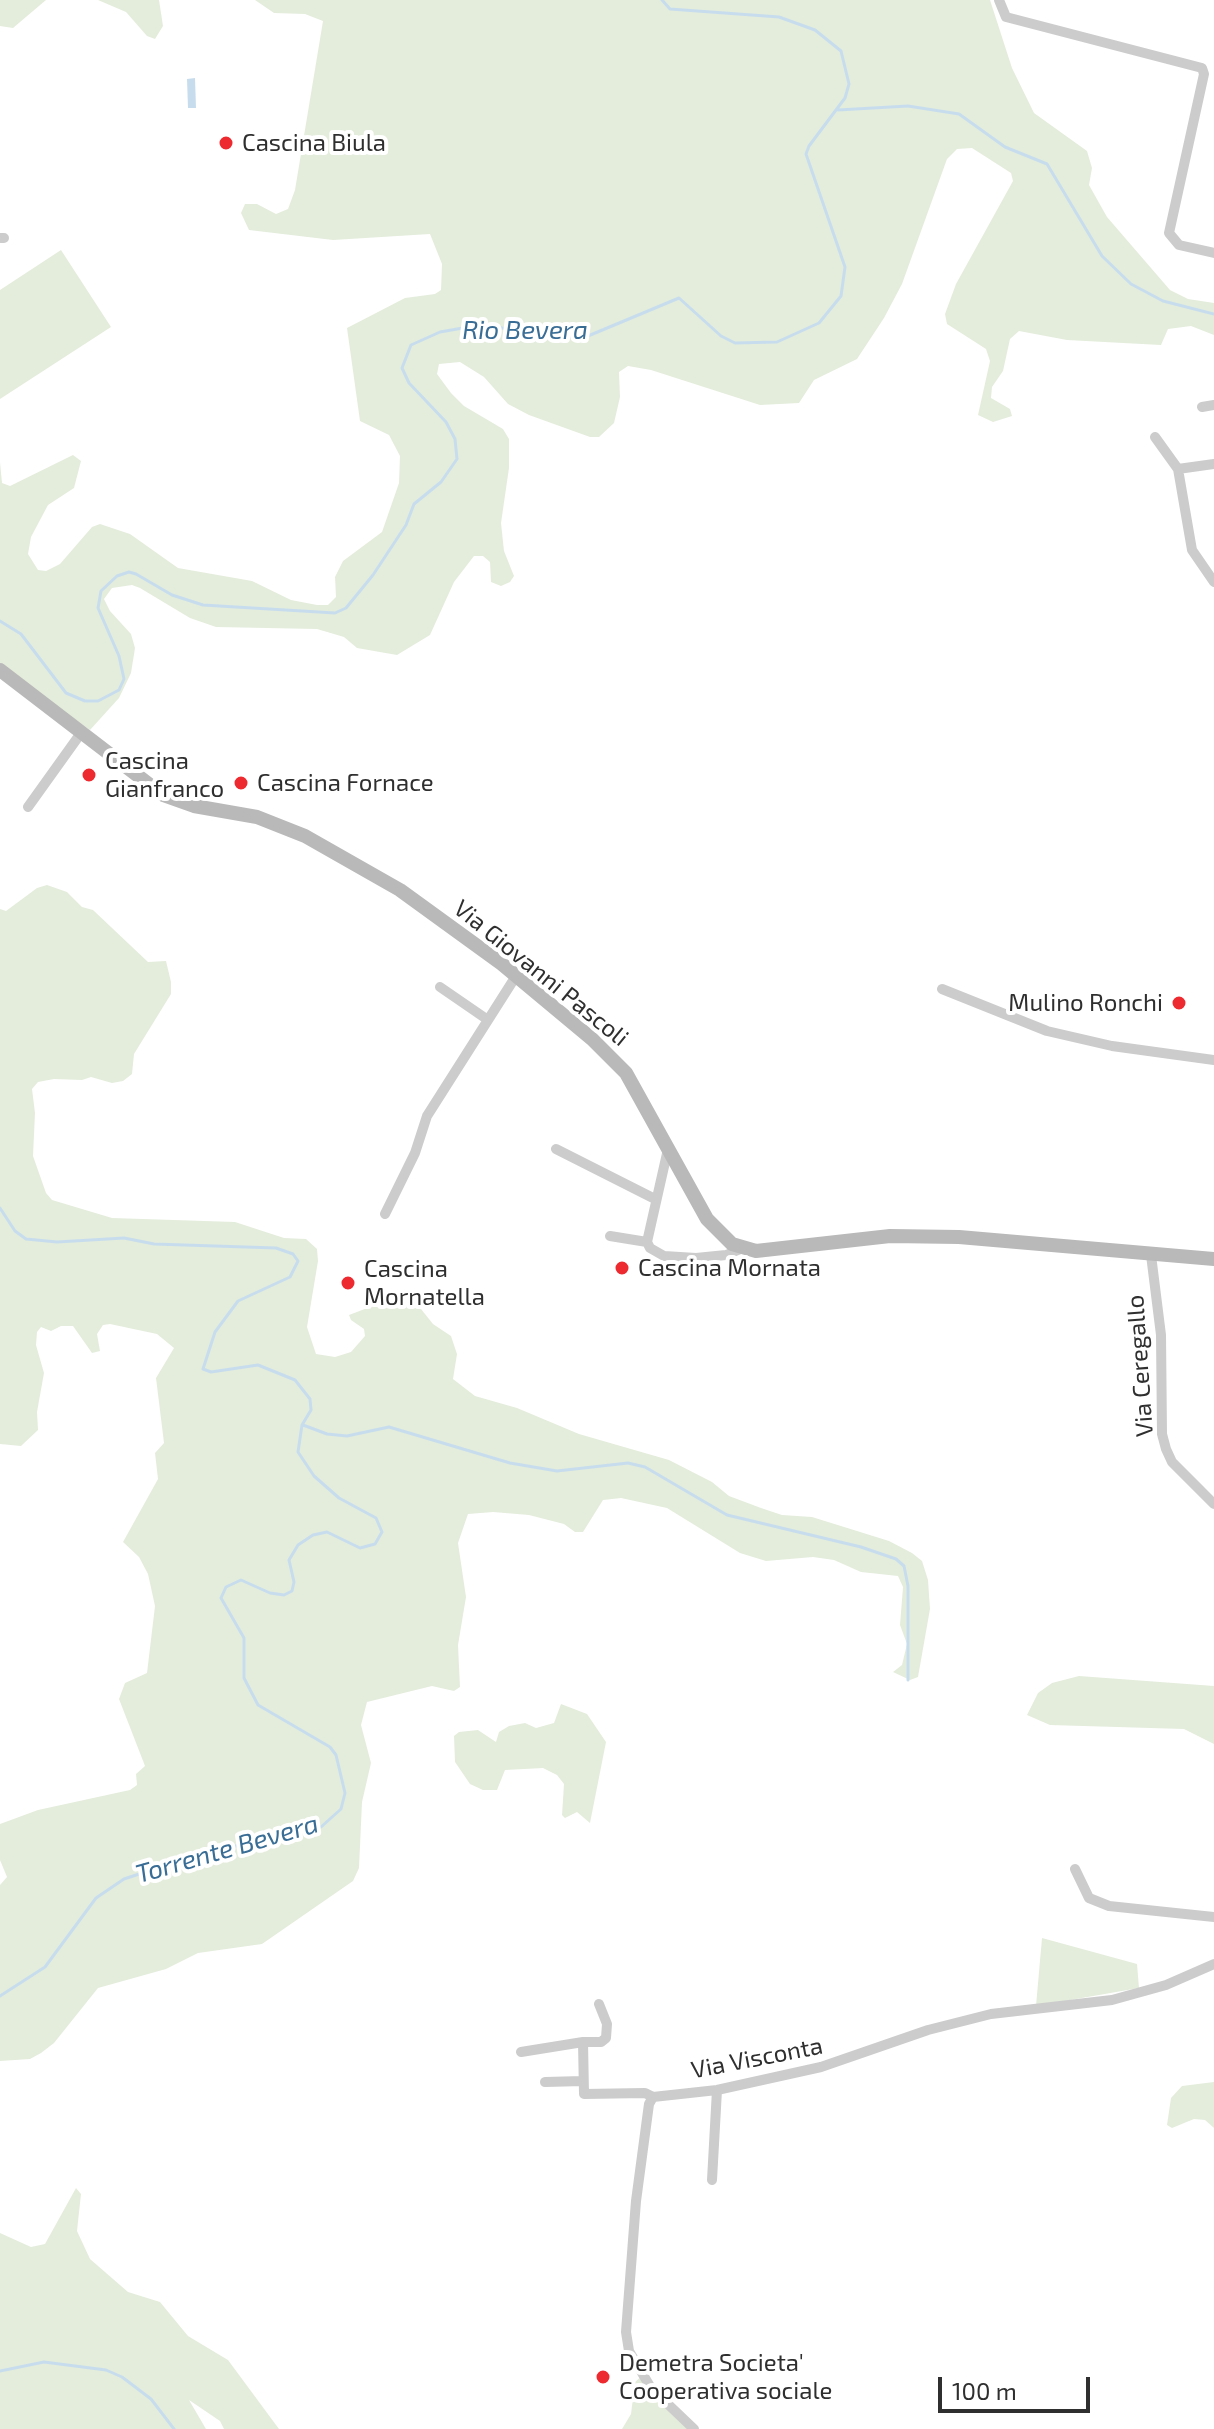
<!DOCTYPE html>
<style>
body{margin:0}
#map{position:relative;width:1214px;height:2429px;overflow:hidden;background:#fff;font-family:"Exo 2",sans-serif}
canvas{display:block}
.scale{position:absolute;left:938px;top:2377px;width:152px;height:36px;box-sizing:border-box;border:4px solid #2f2f2f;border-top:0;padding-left:10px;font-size:24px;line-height:28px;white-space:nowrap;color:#2f2f2f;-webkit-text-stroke:6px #fff;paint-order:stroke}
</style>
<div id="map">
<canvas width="1214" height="2429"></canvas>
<div class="scale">100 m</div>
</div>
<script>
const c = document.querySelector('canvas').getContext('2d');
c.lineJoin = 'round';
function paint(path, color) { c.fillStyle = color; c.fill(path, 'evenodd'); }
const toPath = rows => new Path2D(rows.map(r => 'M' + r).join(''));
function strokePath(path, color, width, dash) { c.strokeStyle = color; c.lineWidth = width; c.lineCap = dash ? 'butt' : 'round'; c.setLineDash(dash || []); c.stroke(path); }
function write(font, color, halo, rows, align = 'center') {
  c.font = font + ' "Exo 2",sans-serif'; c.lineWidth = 8; c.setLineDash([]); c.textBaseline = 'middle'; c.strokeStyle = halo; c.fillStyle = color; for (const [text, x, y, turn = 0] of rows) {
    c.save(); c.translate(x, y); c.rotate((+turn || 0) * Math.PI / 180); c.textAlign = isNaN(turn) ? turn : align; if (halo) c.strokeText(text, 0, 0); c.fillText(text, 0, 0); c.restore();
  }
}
const green = toPath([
 [0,0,46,0,13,28,0,26],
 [98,0,159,0,163,26,155,39,147,36,126,12],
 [255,0,990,0,1012,68,1034,113,1087,151,1092,168,1089,185,1107,217,1170,290,1188,299,1214,303,1214,335,1191,326,1168,329,1161,345,1067,340,1019,331,1010,339,1003,371,992,387,991,398,1010,409,1012,416,993,422,978,415,990,361,986,349,947,324,945,314,956,284,1013,181,1011,173,972,148,957,149,947,159,902,284,884,318,857,359,814,380,799,403,760,405,651,370,628,366,619,372,620,397,614,423,599,437,590,437,529,415,508,404,484,377,460,362,439,364,437,374,451,393,464,406,503,429,509,439,509,468,501,523,504,551,514,576,510,582,501,586,491,582,490,562,483,556,474,556,454,582,430,635,397,655,357,648,344,637,317,629,216,627,190,618,140,588,132,585,112,588,104,599,110,611,131,634,135,648,131,673,119,698,90,730,0,666,0,462,2,483,10,486,73,455,81,461,74,488,48,505,31,537,28,554,38,570,46,571,60,564,92,527,100,524,130,534,178,568,252,581,291,600,317,605,328,605,336,597,335,577,343,561,382,532,399,483,400,456,389,435,360,421,347,328,405,298,435,294,441,290,442,264,430,234,333,240,249,230,241,213,245,204,257,204,276,214,288,209,295,190,323,21,305,14,274,13],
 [61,250,111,327,0,399,0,290],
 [47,885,67,892,82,907,93,910,148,962,166,961,171,982,171,994,134,1054,132,1074,123,1081,112,1083,91,1077,82,1080,54,1079,38,1082,32,1089,35,1113,33,1156,46,1193,52,1200,112,1218,235,1222,284,1238,306,1239,317,1249,318,1261,307,1327,316,1354,335,1357,351,1352,365,1336,364,1329,351,1320,349,1315,383,1302,408,1301,417,1304,433,1324,451,1336,457,1354,453,1379,475,1396,517,1408,579,1434,669,1460,712,1482,729,1496,761,1508,782,1515,812,1517,889,1541,912,1553,922,1561,928,1580,930,1609,918,1677,910,1680,893,1672,902,1665,907,1644,900,1625,903,1587,898,1576,861,1572,834,1560,813,1557,766,1561,740,1553,667,1508,621,1498,603,1500,583,1532,575,1532,564,1524,529,1515,493,1512,468,1514,458,1543,466,1597,458,1645,460,1687,454,1691,432,1686,367,1702,361,1725,371,1763,362,1802,359,1868,353,1881,262,1944,198,1953,166,1969,98,1988,54,2043,41,2053,30,2059,0,2061,0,1885,7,1877,0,1860,0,1824,38,1810,130,1790,137,1785,136,1774,145,1766,119,1699,125,1683,147,1673,155,1606,148,1574,139,1557,123,1542,158,1479,155,1453,164,1443,156,1378,174,1348,157,1334,110,1324,103,1325,97,1334,100,1351,92,1353,73,1326,61,1326,51,1331,41,1327,37,1332,36,1345,44,1373,37,1412,38,1430,21,1446,0,1444,0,909,6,911,37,888],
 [1079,1676,1214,1686,1214,1744,1184,1729,1050,1725,1027,1715,1038,1693,1052,1683],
 [561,1704,587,1714,606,1742,590,1823,577,1812,565,1818,562,1815,564,1784,557,1775,543,1768,505,1770,497,1790,483,1790,470,1784,455,1762,454,1736,459,1732,478,1730,496,1742,499,1732,509,1726,525,1723,536,1728,554,1723],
 [1042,1938,1137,1964,1139,1988,1036,2006],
 [1214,2082,1214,2128,1205,2120,1194,2119,1172,2128,1167,2125,1171,2098,1182,2086],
 [76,2188,81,2194,77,2231,90,2259,128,2292,160,2302,188,2336,228,2360,279,2429,224,2429,220,2421,189,2400,206,2429,0,2429,0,2233,31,2247,45,2244],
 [643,2375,690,2429,622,2429,631,2414,635,2382]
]);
const water = toPath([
 [195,78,196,108,188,108,187,79]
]);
const stream = toPath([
 [838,110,908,106,959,114,1005,147,1047,164,1102,256,1131,284,1163,301,1214,314],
 [0,621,21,634,66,693,85,701,98,701,119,690,124,679,119,656,98,608,101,591,117,576,129,572,136,574,172,595,203,605,335,613,346,608,373,575,406,525,414,504,441,482,457,459,455,439,446,422,409,383,402,368,411,345,440,332,480,325,566,337,588,336,679,298,721,336,735,343,777,342,819,323,841,296,845,267,806,154,809,146,845,98,849,84,841,51,815,30,779,17,670,9,662,0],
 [0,1208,15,1231,26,1239,57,1242,124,1238,154,1244,276,1248,293,1254,298,1261,290,1277,238,1301,215,1332,203,1369,211,1372,258,1365,295,1380,310,1399,311,1410,302,1425,298,1452,314,1476,339,1498,376,1518,382,1532,375,1544,360,1548,327,1532,313,1535,298,1545,289,1560,294,1582,292,1591,284,1595,270,1593,241,1580,226,1587,221,1598,244,1638,244,1678,258,1705,330,1747,336,1755,345,1793,341,1809,321,1827,200,1854,124,1879,96,1898,45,1967,0,1996],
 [303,1425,327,1434,347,1436,389,1427,510,1463,557,1471,628,1463,645,1467,727,1515,861,1547,896,1559,904,1566,908,1586,908,1680],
 [0,2371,44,2362,106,2370,122,2377,151,2399,174,2429]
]);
const street = toPath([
 [999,0,1006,17,1202,68,1204,74,1169,233,1179,245,1214,253],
 [0,238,4,238],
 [1202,407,1214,405],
 [1155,437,1178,469,1192,550,1214,582],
 [1178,469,1214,464],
 [28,807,81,733],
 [440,987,488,1020],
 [942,989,1047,1031,1112,1046,1214,1060],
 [556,1149,655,1199],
 [668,1149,647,1242,650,1248,664,1256,696,1258,726,1255,743,1248],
 [385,1214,415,1153,427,1116,516,976],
 [610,1236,647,1242],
 [1151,1255,1161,1335,1162,1434,1166,1449,1172,1462,1214,1504],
 [1075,1869,1089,1898,1109,1906,1214,1917],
 [583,2042,601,2042,606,2038,607,2024,599,2004],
 [521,2052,583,2042,584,2094,645,2093,653,2097],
 [545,2082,583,2081],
 [712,2180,717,2090],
 [694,2429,651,2388,629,2351,626,2332,636,2201,649,2104,653,2097,717,2090,821,2067,928,2030,991,2014,1112,2000,1166,1985,1214,1964]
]);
const secondary = toPath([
 [0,670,163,795,194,806,257,817,305,836,400,890,502,964,592,1039,626,1073,707,1219,732,1244,756,1251,890,1236,959,1237,1214,1259]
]);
const markers = [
 [226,143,8,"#ed2a2f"],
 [89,775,8,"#ed2a2f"],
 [241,783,8,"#ed2a2f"],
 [1179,1003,8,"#ed2a2f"],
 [622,1268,8,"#ed2a2f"],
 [348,1283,8,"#ed2a2f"],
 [603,2377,8,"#ed2a2f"]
];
const poiNames = [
 ["Cascina Biula",242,143],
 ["Cascina",105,761],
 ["Gianfranco",105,789],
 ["Cascina Fornace",257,783],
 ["Mulino Ronchi",1163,1003,"right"],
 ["Cascina Mornata",638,1268],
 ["Cascina",364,1269],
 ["Mornatella",364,1297],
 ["Demetra Societa'",619,2363],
 ["Cooperativa sociale",619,2391]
];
const streetNames = [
 ["Via Giovanni Pascoli",541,973,39],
 ["Via Ceregallo",1140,1366,-94],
 ["Via Visconta",757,2058,-11]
];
const waterNames = [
 ["Rio Bevera",525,330],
 ["Torrente Bevera",227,1849,-16]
];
paint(green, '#e4eddc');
paint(water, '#c7dded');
strokePath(stream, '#c7dded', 3);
strokePath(street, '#ccc', 10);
strokePath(secondary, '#b9b9b9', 14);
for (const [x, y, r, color] of markers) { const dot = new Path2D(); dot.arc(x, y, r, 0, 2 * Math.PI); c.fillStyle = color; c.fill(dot); strokePath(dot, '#fff', 3); }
write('24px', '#2f2f2f', '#fff', poiNames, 'left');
write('24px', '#2f2f2f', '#fff', streetNames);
write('italic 26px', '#396d95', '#fff', waterNames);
</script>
